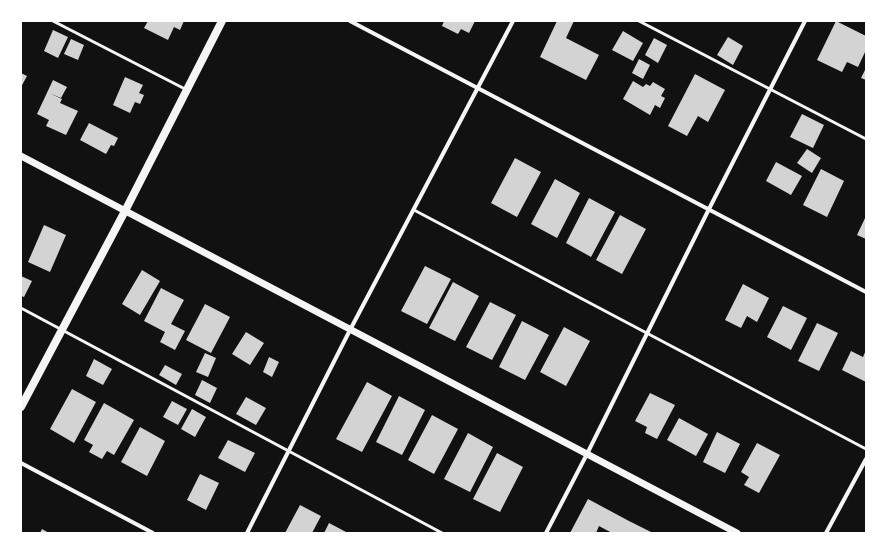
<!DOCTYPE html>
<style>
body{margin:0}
#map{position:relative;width:887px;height:554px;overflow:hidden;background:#111;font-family:"Golos Text",sans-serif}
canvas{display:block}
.frame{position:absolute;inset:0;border:22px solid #fff;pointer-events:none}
</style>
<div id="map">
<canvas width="887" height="554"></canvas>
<div class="frame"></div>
</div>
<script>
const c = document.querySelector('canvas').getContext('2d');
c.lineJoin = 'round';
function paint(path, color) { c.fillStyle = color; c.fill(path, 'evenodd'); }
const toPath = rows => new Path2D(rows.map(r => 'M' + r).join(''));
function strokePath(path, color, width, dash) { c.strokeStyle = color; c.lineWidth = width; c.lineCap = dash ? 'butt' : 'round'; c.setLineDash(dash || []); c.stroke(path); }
const building = toPath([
 [148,21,184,21,180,30,174,27,168,40,144,28],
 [444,21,475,21,469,33,461,29,458,34,442,26],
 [557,21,574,21,566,38,599,55,586,80,540,57],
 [836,21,866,36,866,50,858,67,847,62,842,72,817,60],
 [53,30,68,37,58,58,44,51],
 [623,31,643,43,633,61,612,50],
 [728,37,743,46,733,65,717,55],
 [654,38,667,45,658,63,645,55],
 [71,39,84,45,78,60,64,54],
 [639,59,650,65,643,79,632,73],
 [866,68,866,80,861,78],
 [21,73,27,76,21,87],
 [695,74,725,90,708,122,698,116,687,136,668,126],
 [125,77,143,85,139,93,144,95,140,104,135,102,130,113,113,105],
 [53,80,67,87,61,98,49,93,62,99,60,103,78,111,66,135,46,126,49,120,37,114],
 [633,81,643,87,646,84,650,86,653,82,665,89,661,96,665,98,660,108,655,105,650,115,623,99],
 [802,114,824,125,813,148,790,137],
 [89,123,118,138,114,146,111,145,106,154,80,140],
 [807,149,821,158,812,173,797,163],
 [515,158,541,172,517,217,491,203],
 [776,162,802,176,791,195,766,181],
 [821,169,844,181,827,217,803,205],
 [555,179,580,193,557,238,531,224],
 [589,198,615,212,591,257,566,243],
 [620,215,646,229,622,274,596,260],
 [866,216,866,239,857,235],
 [44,225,66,235,50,272,28,262],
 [425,266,451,279,427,324,401,311],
 [142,270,160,281,140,315,122,304],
 [21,276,32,281,24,297,21,296],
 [453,282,479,296,455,341,429,328],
 [743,284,769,298,757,322,747,316,741,328,725,320],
 [161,288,184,300,171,324,185,331,175,350,160,342,165,332,144,321],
 [490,302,516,315,492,360,466,347],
 [205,304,230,317,211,353,186,340],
 [783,306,807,318,791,350,767,337],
 [522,321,549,335,525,380,499,367],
 [817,323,838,333,819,371,798,361],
 [564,327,590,341,566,386,540,372],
 [246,332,264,343,250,365,232,354],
 [866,350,866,382,842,370,851,351,863,357],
 [205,353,216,358,208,377,196,372],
 [269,357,279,362,272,377,263,372],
 [94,359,112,369,103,385,86,376],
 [165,365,182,374,176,385,159,375],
 [202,380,217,388,210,403,195,395],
 [367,382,392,396,362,452,336,439],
 [72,389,96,402,74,443,50,429],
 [650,393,675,405,657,439,645,433,647,427,635,421],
 [399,396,425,410,402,455,376,442],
 [246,397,266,408,256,425,236,414],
 [172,401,187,409,178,425,163,417],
 [104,403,134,420,114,455,107,451,102,459,89,452,93,445,84,440],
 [192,409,206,417,195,437,181,429],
 [432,415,458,429,434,474,408,460],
 [679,418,708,434,696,456,667,440],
 [140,427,165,441,147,476,121,462],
 [717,432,740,444,725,473,703,462],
 [468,433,493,447,470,492,444,479],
 [228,440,255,453,245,472,218,458],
 [757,443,780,455,759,493,744,485,749,477,741,472],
 [497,453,523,467,500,512,473,499],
 [200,474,219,483,206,510,187,500],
 [588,499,629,521,653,533,612,533,599,526,596,533,570,533],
 [300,505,321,516,312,533,285,533],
 [329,523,348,533,324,533],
 [42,529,49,533,40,533]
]);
const service = toPath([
 [53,21,185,89],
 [639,21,866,139],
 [414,210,866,449],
 [21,308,442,533]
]);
const minor = toPath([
 [350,21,866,292],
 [21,463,153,533],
 [247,533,350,330,513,21],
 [546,533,587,454,709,209,805,21],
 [826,533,866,459]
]);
const tertiary = toPath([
 [21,156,737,533]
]);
const secondary = toPath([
 [21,407,125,211,222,21]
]);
paint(building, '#d3d3d3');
strokePath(service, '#f5f5f5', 3);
strokePath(minor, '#f5f5f5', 4);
strokePath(tertiary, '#f5f5f5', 7);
strokePath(secondary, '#f5f5f5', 8);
</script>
